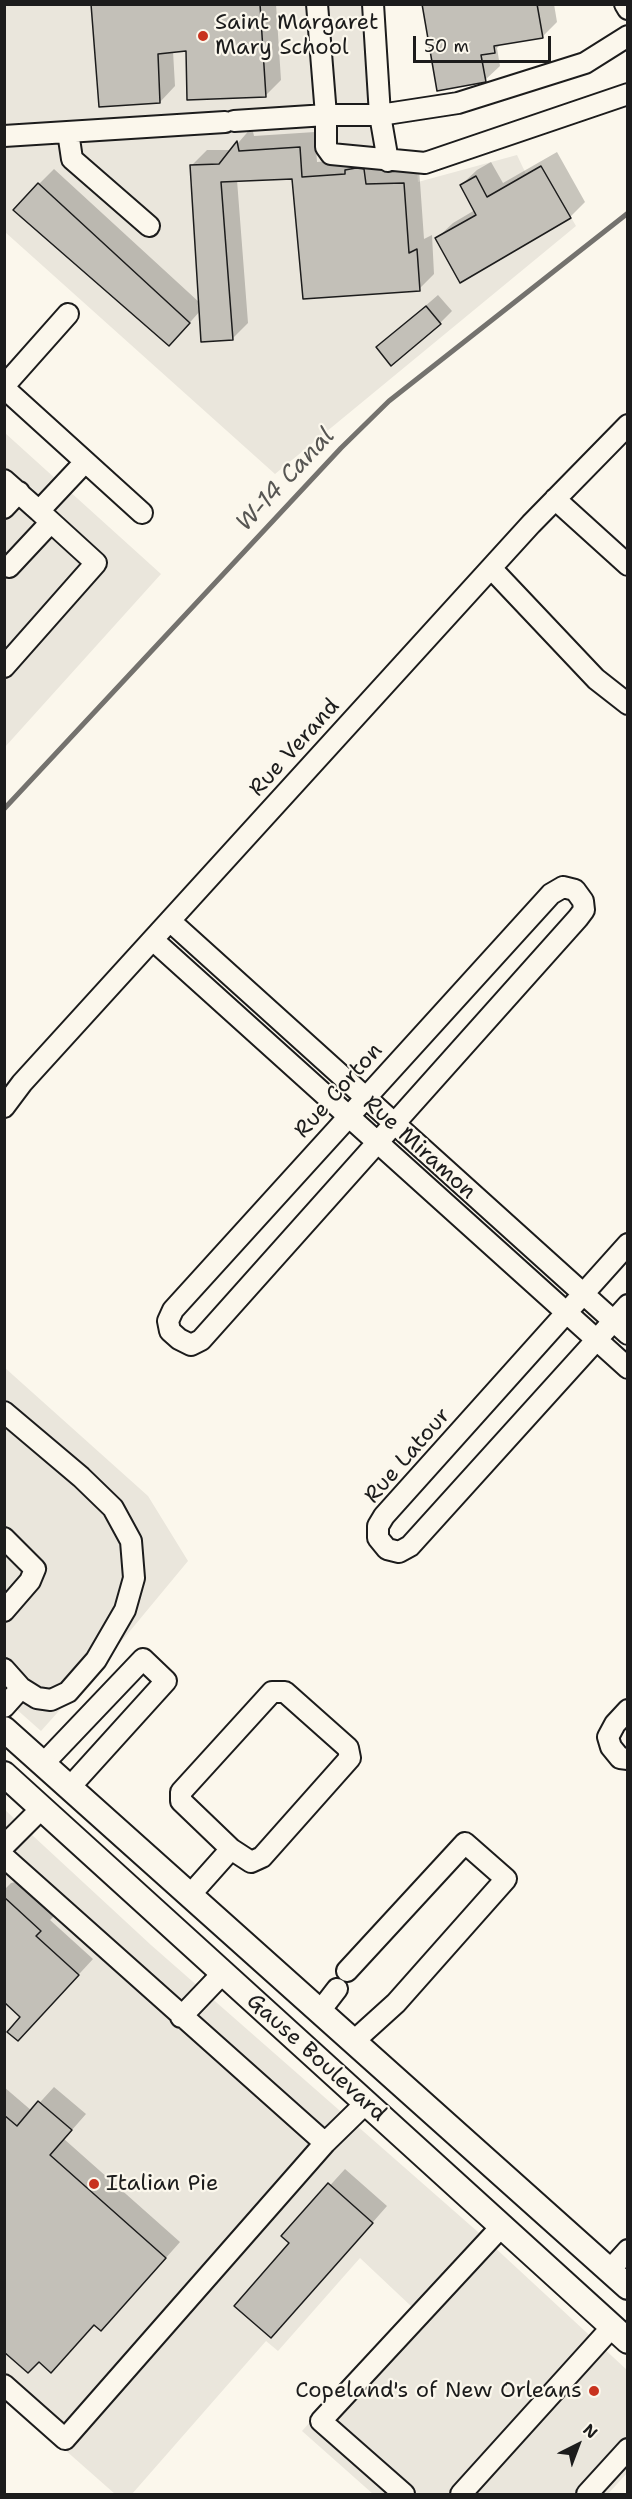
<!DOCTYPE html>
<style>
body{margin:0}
#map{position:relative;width:632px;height:2499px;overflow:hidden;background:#fbf7ec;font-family:"Shantell Sans",sans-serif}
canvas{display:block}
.frame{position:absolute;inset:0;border:6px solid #1c1c1c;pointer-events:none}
.north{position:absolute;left:548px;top:2415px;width:60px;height:60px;-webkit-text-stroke:4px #fbf7ec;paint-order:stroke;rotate:42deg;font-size:16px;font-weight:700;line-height:24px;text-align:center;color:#1c1c1c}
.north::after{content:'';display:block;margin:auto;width:21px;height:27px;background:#1c1c1c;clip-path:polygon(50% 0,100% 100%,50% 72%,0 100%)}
.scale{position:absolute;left:413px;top:36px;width:138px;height:27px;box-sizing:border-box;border:3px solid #1c1c1c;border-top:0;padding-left:8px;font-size:18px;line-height:21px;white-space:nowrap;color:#1c1c1c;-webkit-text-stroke:4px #fbf7ec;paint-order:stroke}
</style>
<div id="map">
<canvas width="632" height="2499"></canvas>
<div class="frame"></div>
<div class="north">N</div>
<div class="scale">50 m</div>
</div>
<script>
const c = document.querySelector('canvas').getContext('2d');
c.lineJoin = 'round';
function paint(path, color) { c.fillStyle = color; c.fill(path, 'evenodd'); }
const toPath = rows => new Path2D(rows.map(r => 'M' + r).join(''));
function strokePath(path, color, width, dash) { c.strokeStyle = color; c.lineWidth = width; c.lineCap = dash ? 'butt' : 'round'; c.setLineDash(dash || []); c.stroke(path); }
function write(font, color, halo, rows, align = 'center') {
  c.font = font + ' "Shantell Sans",sans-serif'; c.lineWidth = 4.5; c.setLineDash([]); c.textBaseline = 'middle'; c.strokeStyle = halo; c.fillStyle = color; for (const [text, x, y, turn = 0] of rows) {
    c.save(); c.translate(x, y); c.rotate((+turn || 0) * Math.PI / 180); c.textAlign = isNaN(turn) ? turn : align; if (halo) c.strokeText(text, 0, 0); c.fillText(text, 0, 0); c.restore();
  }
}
const built = toPath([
 [5,4,380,5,395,171,417,171,418,182,517,155,526,174,541,166,576,226,275,474,5,232],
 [5,433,161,574,5,747],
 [4,1367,148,1496,188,1561,125,1637,41,1731,5,1699],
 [4,1809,151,1945,478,2232,627,2370,627,2473,608,2494,373,2494,302,2431,412,2307,360,2258,278,2351,266,2341,132,2494,115,2494,5,2397]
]);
const shadow = toPath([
 [93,4,276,4,281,80,266,95,188,49,173,51,175,86,160,102],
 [423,4,554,4,557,22,543,36,502,43,497,48,500,66,485,80],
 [252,127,254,136,315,132,317,162,357,159,379,154,381,169,419,168,424,239,432,235,434,274,419,289,294,177,237,180,248,323,232,339,200,311,185,328,39,184,54,169,200,303,192,165,207,150,232,150],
 [557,152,585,202,570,217,437,238,453,223,475,210,461,185,477,170,491,162,503,183],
 [438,295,452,311,440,323,378,347],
 [16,1882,24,1886,55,1915,50,1920,93,1959,33,2024,4,2000,4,1890,11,1883],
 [4,2087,32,2111,54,2087,86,2114,64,2139,180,2242,116,2314,95,2323,39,2361,4,2350],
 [345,2169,387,2206,286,2321,291,2243,284,2236]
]);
const stream = toPath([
 [4,809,341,448,389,401,628,213]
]);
const building = toPath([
 [91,4,260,4,266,97,187,100,186,51,158,54,160,103,99,107,91,4],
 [422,4,537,4,543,38,494,46,495,53,481,55,486,82,437,91,422,4],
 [237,141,239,151,300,147,302,177,345,174,345,170,356,168,364,169,366,184,404,183,409,253,417,249,420,291,303,299,292,179,221,182,233,340,201,342,190,165,219,164,237,141],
 [541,166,571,218,460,283,435,238,476,215,460,185,476,176,487,197,541,166],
 [38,183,190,323,169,346,13,210,38,183],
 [426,306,441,324,391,366,376,347,426,306],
 [4,1897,41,1931,36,1936,79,1975,18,2041,7,2032,20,2017,4,2002,4,1897],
 [38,2101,72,2130,50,2155,166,2258,101,2331,94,2325,51,2373,39,2362,28,2373,4,2352,4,2115,17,2126,38,2101],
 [328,2183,373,2223,271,2338,234,2306,289,2243,281,2236,328,2183]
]);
const minor = toPath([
 [317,4,326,115,326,147,331,154,425,163,628,94],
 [373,4,380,115,388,161],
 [625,4,628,9],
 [234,121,326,115,380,115,458,103,585,63,628,36],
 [68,132,72,159,149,226],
 [4,136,225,122],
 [4,386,68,314],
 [4,388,142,513],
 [4,480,39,511],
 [555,499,628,565],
 [4,508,19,492],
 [9,567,51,522],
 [491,568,596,679,628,704],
 [4,667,96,563,39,511,85,462],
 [563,887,575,890,583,901,584,910,578,918,201,1340,191,1345,179,1339,170,1331,168,1321,173,1310,551,894,563,887],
 [170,921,628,1334],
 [153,940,628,1368],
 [4,1107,22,1083,531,524,628,425],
 [628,1244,384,1516,378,1526,378,1538,387,1549,399,1552,410,1546,628,1305],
 [4,1412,81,1477,113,1508,131,1541,134,1578,125,1610,96,1660,68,1692,51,1700,37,1698,21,1688,4,1707],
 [4,1538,35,1569,30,1581,4,1611],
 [4,1669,21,1688],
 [628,1710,615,1724,608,1737,611,1747,620,1758,628,1759],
 [43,1764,143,1659,166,1681,70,1787],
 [4,1846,42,1808],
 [4,1857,325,2143],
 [190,1895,231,1849,251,1862,262,1857,350,1758,348,1748,285,1692,272,1692,181,1792,181,1801,231,1849],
 [347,1971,465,1843,506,1879,396,2003,354,2041],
 [320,2011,337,1989],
 [181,2017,223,1973],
 [609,2271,628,2250],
 [4,2385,65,2439,325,2143,366,2103],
 [404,2494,321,2421,501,2227],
 [461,2494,612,2327],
 [587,2494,628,2449]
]);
const major = toPath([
 [4,1729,628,2287],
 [4,1774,628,2341]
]);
const markers = [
 [203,36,6,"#c8321e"],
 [94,2184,6,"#c8321e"],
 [594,2391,6,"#c8321e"]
];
const poiNames = [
 ["Saint Margaret",215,23],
 ["Mary School",215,48],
 ["Italian Pie",106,2184],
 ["Copeland's of New Orleans",582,2391,"right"]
];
const streetNames = [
 ["Rue Verand",295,748,-48],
 ["Rue Corton",339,1091,-48],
 ["Rue Miramon",419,1148,42],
 ["Rue Latour",408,1456,-49],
 ["Gause Boulevard",316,2058,42]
];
const waterNames = [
 ["W-14 Canal",286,480,-47]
];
paint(built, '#eae6dc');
paint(shadow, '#0003');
strokePath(stream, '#74726e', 5);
paint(building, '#c3c0b8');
strokePath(building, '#1c1c1c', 1.5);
strokePath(minor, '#1c1c1c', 24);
strokePath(major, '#1c1c1c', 28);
strokePath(minor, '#fbf7ec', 20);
strokePath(major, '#fbf7ec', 24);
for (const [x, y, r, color] of markers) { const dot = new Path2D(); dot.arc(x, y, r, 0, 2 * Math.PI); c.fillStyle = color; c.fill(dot); strokePath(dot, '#fbf7ec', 2); }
write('22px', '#1c1c1c', '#fbf7ec', poiNames, 'left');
write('22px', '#1c1c1c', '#fbf7ec', streetNames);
write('italic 24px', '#575653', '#fbf7ec', waterNames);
</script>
